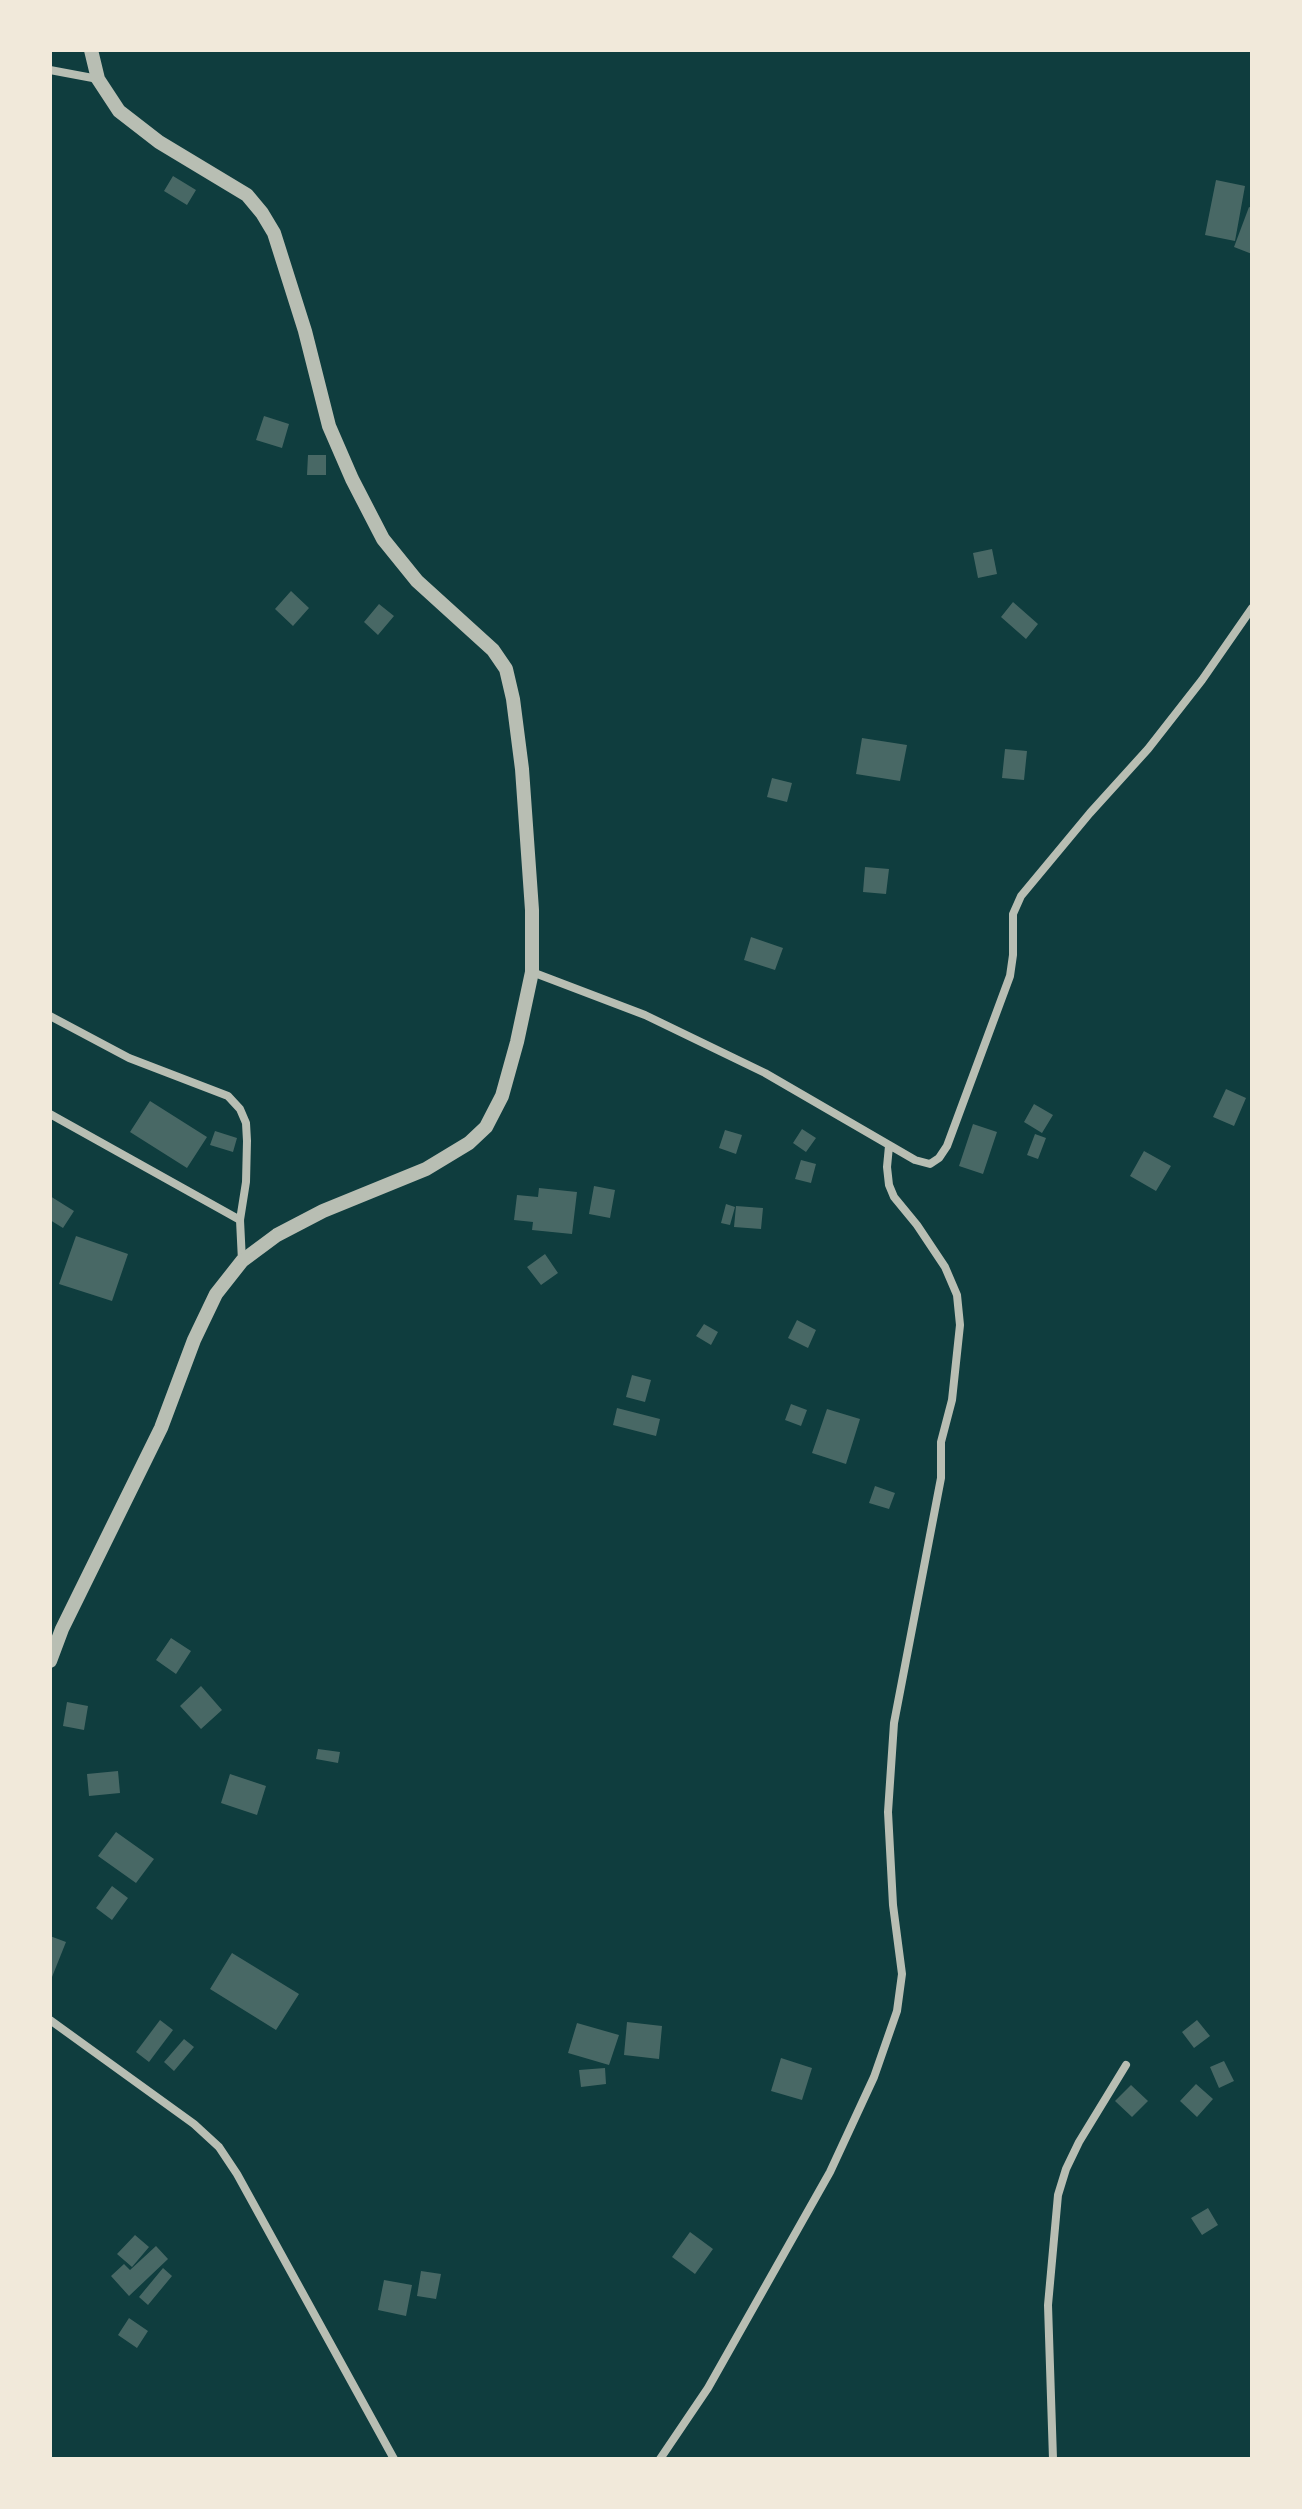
<!DOCTYPE html>
<style>
body{margin:0}
#map{position:relative;width:1302px;height:2509px;overflow:hidden;background:#0f3d3e;font-family:Lato,sans-serif}
canvas{display:block}
.frame{position:absolute;inset:0;border:52px solid #f1e9da;pointer-events:none}
</style>
<div id="map">
<canvas width="1302" height="2509"></canvas>
<div class="frame"></div>
</div>
<script>
const c = document.querySelector('canvas').getContext('2d');
c.lineJoin = 'round';
function paint(path, color) { c.fillStyle = color; c.fill(path, 'evenodd'); }
const toPath = rows => new Path2D(rows.map(r => 'M' + r).join(''));
function strokePath(path, color, width, dash) { c.strokeStyle = color; c.lineWidth = width; c.lineCap = dash ? 'butt' : 'round'; c.setLineDash(dash || []); c.stroke(path); }
const building = toPath([
 [173,176,196,190,187,205,164,191],
 [1216,180,1245,186,1235,241,1205,235],
 [1249,207,1252,208,1252,254,1234,247],
 [264,416,289,424,282,448,256,440],
 [308,455,326,455,326,475,307,475],
 [992,549,997,574,978,578,973,553],
 [291,591,309,608,293,626,275,609],
 [1013,602,1038,624,1026,639,1001,617],
 [379,604,394,616,378,635,364,622],
 [862,738,907,745,900,781,856,774],
 [1005,749,1027,751,1024,780,1002,778],
 [772,778,792,783,787,802,767,797],
 [865,867,889,869,886,894,863,892],
 [751,937,783,948,775,970,744,960],
 [1226,1089,1246,1098,1234,1126,1213,1117],
 [150,1101,207,1137,187,1168,130,1132],
 [1034,1104,1053,1115,1042,1133,1024,1122],
 [973,1124,997,1132,983,1174,959,1166],
 [802,1129,816,1138,806,1152,793,1143],
 [725,1130,742,1135,736,1154,719,1148],
 [215,1131,237,1138,233,1152,210,1145],
 [1035,1134,1046,1138,1038,1159,1027,1155],
 [1144,1151,1171,1166,1156,1191,1130,1176],
 [801,1160,816,1164,811,1183,795,1179],
 [594,1186,615,1190,610,1218,589,1214],
 [539,1188,577,1192,572,1234,532,1230,533,1222,514,1220,517,1195,538,1197],
 [50,1196,74,1211,63,1228,50,1220],
 [726,1204,735,1207,730,1225,721,1223],
 [736,1206,763,1208,761,1229,734,1227],
 [76,1236,128,1254,112,1301,59,1284],
 [545,1254,558,1273,541,1285,527,1267],
 [797,1320,816,1330,808,1348,788,1338],
 [704,1324,718,1332,711,1345,696,1336],
 [632,1375,651,1380,645,1402,626,1397],
 [791,1404,807,1410,801,1426,785,1420],
 [617,1408,660,1419,656,1436,613,1425],
 [827,1409,860,1419,846,1464,812,1453],
 [875,1486,895,1493,889,1509,869,1503],
 [171,1638,191,1651,176,1674,156,1660],
 [201,1686,222,1710,201,1729,180,1706],
 [67,1702,88,1706,84,1730,63,1726],
 [318,1749,340,1752,338,1763,316,1759],
 [118,1771,120,1793,89,1796,87,1774],
 [230,1774,266,1786,257,1815,221,1803],
 [116,1832,154,1859,136,1883,98,1856],
 [112,1886,128,1898,112,1920,96,1908],
 [50,1936,66,1942,50,1982],
 [232,1953,299,1994,276,2030,210,1989],
 [160,2020,173,2030,149,2062,136,2052],
 [1197,2020,1210,2036,1194,2048,1182,2032],
 [627,2022,662,2026,659,2059,624,2055],
 [577,2023,619,2035,609,2065,568,2053],
 [184,2039,194,2047,174,2071,164,2062],
 [781,2058,812,2068,802,2100,771,2091],
 [1224,2061,1234,2081,1219,2088,1210,2067],
 [605,2068,606,2084,581,2087,579,2070],
 [1196,2084,1213,2099,1197,2117,1180,2101],
 [1131,2085,1148,2101,1132,2117,1115,2101],
 [1208,2208,1218,2225,1202,2235,1191,2218],
 [690,2232,713,2249,695,2274,672,2257],
 [135,2235,149,2247,132,2267,117,2254],
 [156,2246,168,2259,129,2296,111,2276,124,2264,130,2270],
 [163,2268,172,2276,148,2305,139,2297],
 [421,2271,441,2274,436,2299,417,2296],
 [384,2280,412,2285,406,2316,378,2310],
 [129,2318,148,2331,137,2348,118,2335]
]);
const minor = toPath([
 [50,70,98,79],
 [532,972,645,1015,765,1073,915,1160,930,1164,939,1158,947,1146,1010,976,1013,955,1013,914,1021,896,1090,813,1148,749,1202,680,1252,608],
 [50,1016,129,1058,228,1096,240,1109,246,1123,247,1141,246,1182,240,1220,242,1261],
 [50,1114,240,1220],
 [50,2020,194,2124,219,2147,237,2174,394,2459],
 [660,2459,708,2388,830,2172,874,2077,897,2011,902,1974,893,1905,888,1812,894,1723,941,1478,941,1442,952,1400,960,1325,957,1295,945,1267,917,1225,894,1197,889,1185,887,1167,889,1146],
 [1053,2459,1048,2305,1058,2195,1066,2169,1079,2142,1126,2065]
]);
const tertiary = toPath([
 [50,1661,62,1629,161,1428,194,1340,216,1294,242,1261,277,1235,323,1211,426,1169,469,1143,486,1127,502,1096,517,1042,532,972,532,910,522,769,513,699,506,669,493,650,417,581,383,539,352,479,329,426,305,331,274,233,262,213,247,195,159,142,119,111,98,79,91,50]
]);
paint(building, '#486865');
strokePath(minor, '#b8beb3', 8);
strokePath(tertiary, '#b8beb3', 14);
</script>
